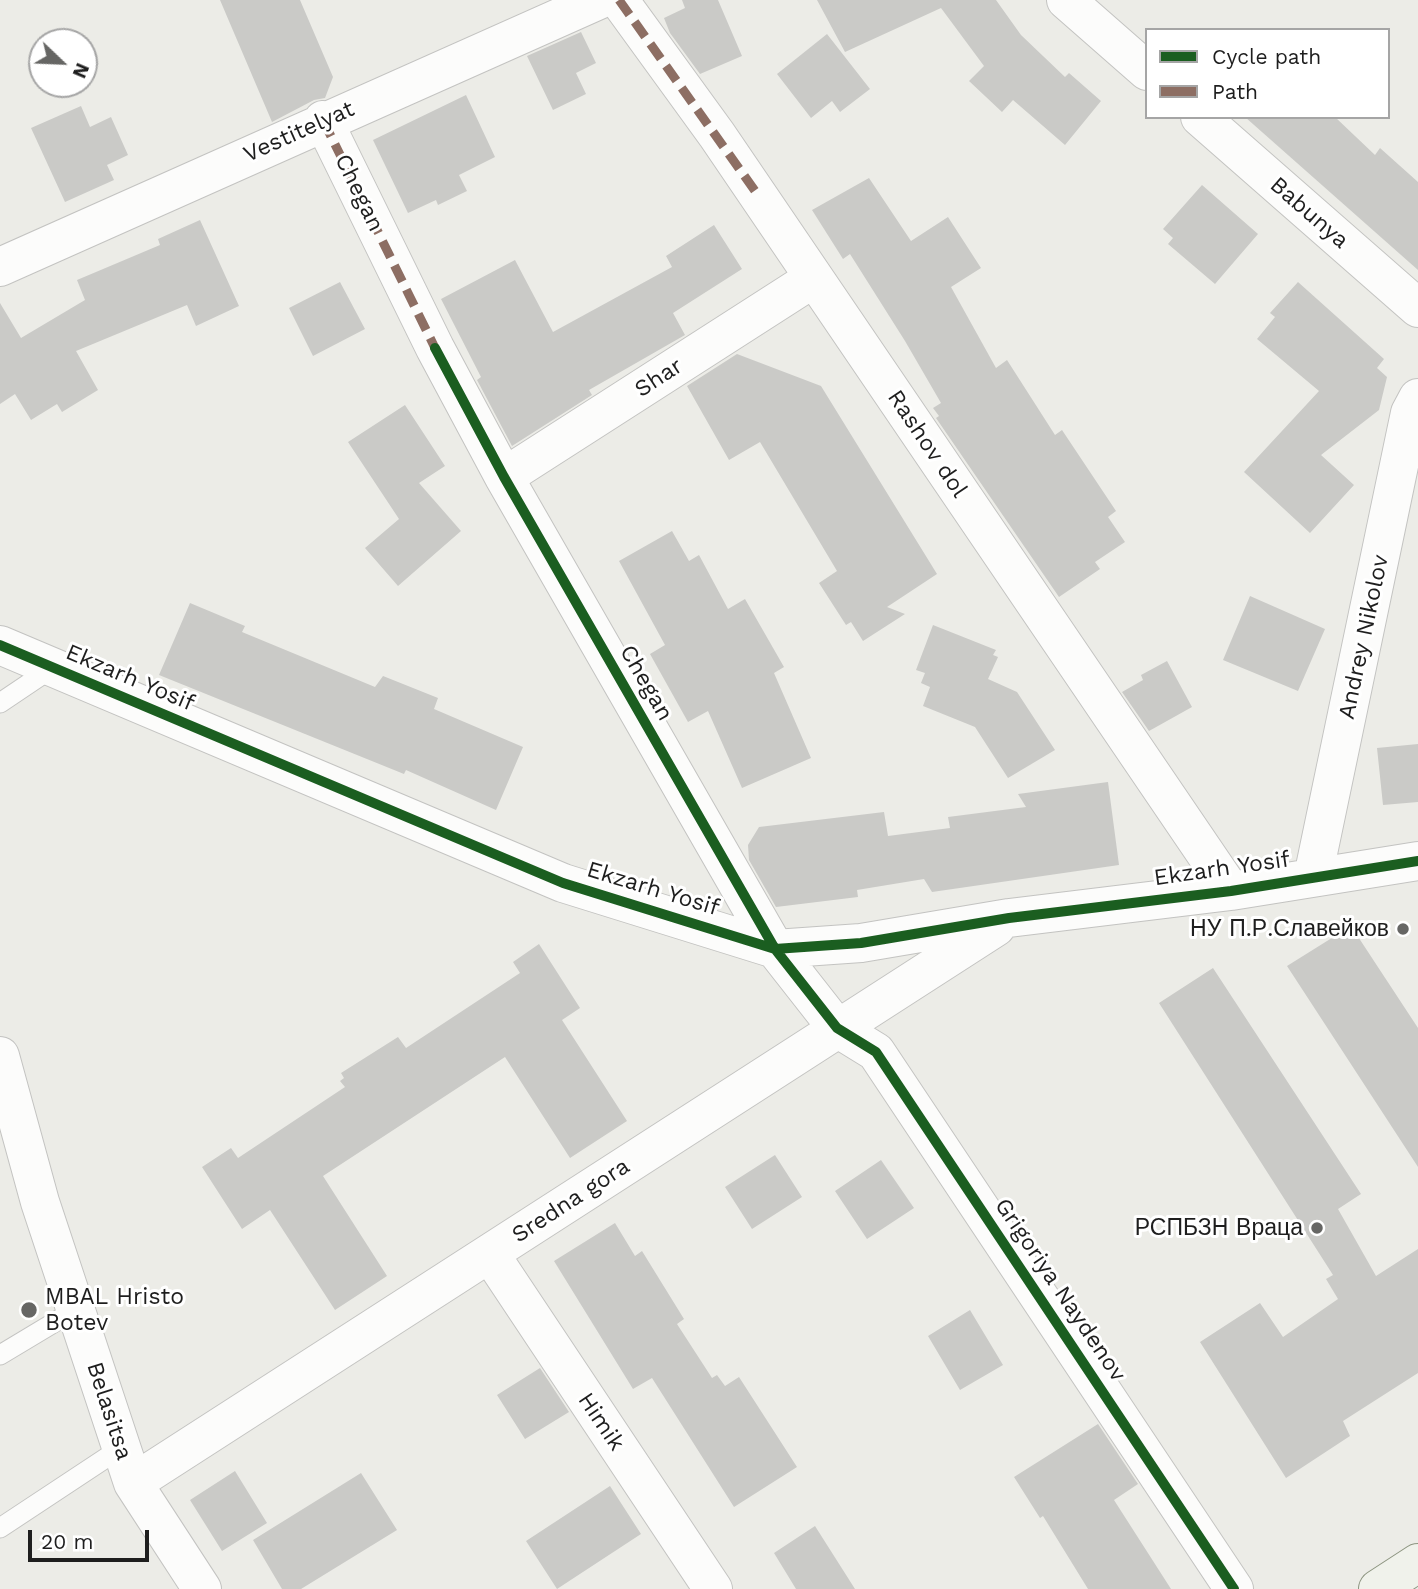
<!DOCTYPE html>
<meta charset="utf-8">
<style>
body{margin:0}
#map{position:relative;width:1418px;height:1589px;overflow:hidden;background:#ecece7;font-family:"Work Sans",sans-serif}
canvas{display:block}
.legend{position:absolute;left:1145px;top:28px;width:245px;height:91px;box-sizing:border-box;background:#fff;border:2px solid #a5a5a5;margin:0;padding:9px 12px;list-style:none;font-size:21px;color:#1e1e1e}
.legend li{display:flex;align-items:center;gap:14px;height:35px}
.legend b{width:35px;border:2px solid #a5a5a5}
.north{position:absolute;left:28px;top:28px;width:70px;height:70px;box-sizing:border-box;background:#fff;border:2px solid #a5a5a5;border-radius:50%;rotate:113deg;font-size:19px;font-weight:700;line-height:28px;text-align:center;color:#1e1e1e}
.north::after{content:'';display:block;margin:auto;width:24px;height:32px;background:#666664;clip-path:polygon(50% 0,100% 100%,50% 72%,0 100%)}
.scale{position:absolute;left:28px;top:1530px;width:121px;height:32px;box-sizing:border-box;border:4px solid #1e1e1e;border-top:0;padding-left:9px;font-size:21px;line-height:24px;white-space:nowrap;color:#1e1e1e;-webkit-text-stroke:5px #fff;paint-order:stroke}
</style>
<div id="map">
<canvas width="1418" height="1589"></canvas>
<ul class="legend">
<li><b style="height:9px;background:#1b5e20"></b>Cycle path</li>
<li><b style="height:9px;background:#8d6e63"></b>Path</li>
</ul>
<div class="north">N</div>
<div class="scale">20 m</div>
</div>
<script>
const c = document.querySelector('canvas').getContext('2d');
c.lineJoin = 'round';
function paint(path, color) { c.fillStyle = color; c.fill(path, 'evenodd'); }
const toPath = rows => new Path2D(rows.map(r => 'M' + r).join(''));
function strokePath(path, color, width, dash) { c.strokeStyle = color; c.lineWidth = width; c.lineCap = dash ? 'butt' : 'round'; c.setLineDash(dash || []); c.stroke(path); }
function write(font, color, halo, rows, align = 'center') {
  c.font = font + ' "Work Sans",sans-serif'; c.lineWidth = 6; c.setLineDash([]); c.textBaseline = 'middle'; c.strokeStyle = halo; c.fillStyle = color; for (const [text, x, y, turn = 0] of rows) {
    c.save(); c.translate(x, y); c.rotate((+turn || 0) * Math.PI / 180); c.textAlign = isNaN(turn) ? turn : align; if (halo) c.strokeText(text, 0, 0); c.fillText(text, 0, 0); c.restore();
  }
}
const building = toPath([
 [220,0,300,0,333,77,325,98,314,100,272,122],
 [682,0,718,0,742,56,700,74,670,33,664,18,685,8],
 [817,0,996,0,1021,35,1065,77,1069,73,1101,101,1065,145,1013,100,1002,112,969,81,984,66,941,8,845,52],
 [581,32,596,63,576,73,586,94,553,110,527,56],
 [827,34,870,89,840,112,832,101,811,118,777,74],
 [466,95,495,157,459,175,467,191,438,205,436,200,408,213,373,140],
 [81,106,90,127,111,117,128,155,107,165,114,180,65,202,31,128],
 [1245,117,1335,117,1375,155,1380,148,1418,182,1418,270],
 [869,178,911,241,948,217,981,268,951,287,996,368,1007,360,1055,435,1062,430,1116,511,1108,517,1125,542,1095,562,1100,569,1059,597,936,418,939,416,933,408,941,403,905,341,850,254,843,259,812,210],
 [1202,185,1258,234,1215,284,1168,244,1173,238,1163,229],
 [200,220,239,306,196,326,187,305,76,351,98,390,62,412,57,404,31,420,15,394,0,404,0,303,21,338,85,300,77,280,160,245,158,239],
 [714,225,742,269,673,313,685,335,589,390,592,395,512,446,477,380,481,377,441,299,515,260,553,332,672,267,666,256],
 [340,282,365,329,313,356,289,308],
 [1298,282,1384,359,1377,368,1387,377,1379,410,1321,455,1354,485,1310,533,1244,472,1319,391,1257,339,1275,317,1270,313],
 [737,354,821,386,937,574,887,607,905,614,863,641,851,622,846,625,819,583,837,571,760,442,729,460,687,386],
 [405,405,445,466,419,483,461,531,398,586,365,548,399,519,348,442],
 [672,531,689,561,699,555,728,609,745,599,784,667,774,673,811,758,742,788,708,711,688,722,650,654,665,645,619,561],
 [1250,596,1325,629,1298,691,1223,660],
 [190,603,245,626,242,632,375,687,383,676,438,698,434,709,523,747,496,810,406,770,404,774,159,675],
 [933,625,996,650,993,655,998,657,988,679,1017,692,1055,750,1008,778,975,727,923,706,930,687,921,683,925,673,916,670],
 [1167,661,1192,707,1149,731,1122,692,1143,680,1141,675],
 [1418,744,1418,802,1383,805,1377,748],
 [1108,782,1119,865,932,892,924,879,857,890,858,897,776,907,749,860,748,845,759,827,884,812,888,836,950,828,948,817,1026,807,1018,794],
 [1351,926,1418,1028,1418,1167,1287,966],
 [539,944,580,1008,562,1020,627,1121,570,1158,505,1057,323,1176,387,1276,335,1310,270,1210,242,1229,202,1167,231,1148,238,1158,345,1087,340,1081,344,1078,341,1073,398,1037,406,1048,520,973,513,962],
 [1213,968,1361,1194,1338,1209,1376,1276,1418,1249,1418,1373,1343,1421,1350,1436,1286,1478,1200,1342,1260,1303,1283,1337,1338,1299,1326,1279,1333,1275,1159,1003],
 [775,1155,802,1197,752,1229,725,1187],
 [881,1160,914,1208,867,1239,835,1191],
 [615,1223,635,1256,642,1251,684,1319,677,1324,712,1378,717,1375,725,1386,739,1377,797,1467,734,1507,652,1378,633,1389,554,1261],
 [970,1310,1003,1365,960,1390,928,1336],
 [540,1368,569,1412,525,1439,497,1395],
 [1098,1424,1138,1484,1114,1500,1171,1589,1088,1589,1043,1516,1040,1518,1014,1477],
 [235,1471,267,1523,222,1551,190,1500],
 [361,1473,397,1530,301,1589,282,1589,253,1540],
 [610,1486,641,1534,557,1589,526,1541],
 [815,1526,855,1589,796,1589,774,1553]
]);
const lane = toPath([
 [0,703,52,668],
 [0,1355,75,1310],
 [0,1528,121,1448]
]);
const street = toPath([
 [619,0,717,135,1231,891],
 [1066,0,1147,71],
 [1200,117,1418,308],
 [323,120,435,348,504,477,775,949,837,1028,876,1052,1234,1589],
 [0,267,599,0],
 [504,477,814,278],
 [0,645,563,883,775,949,861,943,1009,918,1231,891,1418,861],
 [1313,877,1410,413,1418,398],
 [0,1056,40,1202,133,1483,202,1589],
 [490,1254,713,1589],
 [133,1483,996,927]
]);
const secondary = toPath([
 [1378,1589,1418,1563]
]);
const quiet = toPath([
 [619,0,758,195],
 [323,120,435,348]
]);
const cycleway = toPath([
 [435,348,504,477,775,949,837,1028,876,1052,1234,1589],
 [0,645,563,883,775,949,861,943,1009,918,1231,891,1418,861]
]);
const markers = [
 [1403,929,7,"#666664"],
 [1317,1228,7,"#666664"],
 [29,1310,9,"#666664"]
];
const streetNames = [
 ["Vestitelyat",299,132,-24],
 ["Chegan",359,193,64],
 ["Babunya",1309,213,41],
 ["Shar",659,378,-33],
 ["Rashov dol",927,444,56],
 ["Andrey Nikolov",1364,637,-78],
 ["Ekzarh Yosif",130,678,23],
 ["Chegan",646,683,60],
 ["Ekzarh Yosif",1222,869,-8],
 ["Ekzarh Yosif",653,889,17],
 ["Sredna gora",571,1201,-33],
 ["Grigoriya Naydenov",1060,1290,56],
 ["Belasitsa",109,1411,72],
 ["Himik",601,1422,56]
];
const poiNames = [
 ["НУ П.Р.Славейков",1389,929],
 ["РСПБЗН Враца",1303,1228],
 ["MBAL Hristo",45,1297,"left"],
 ["Botev",45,1323,"left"]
];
paint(building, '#cacac7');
strokePath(lane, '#c3c3c1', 21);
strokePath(street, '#c3c3c1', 40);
strokePath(secondary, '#8d9581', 40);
strokePath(lane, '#fcfcfb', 19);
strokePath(street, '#fcfcfb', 38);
strokePath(secondary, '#f0f2eb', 38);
strokePath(quiet, '#8d6e63', 9, [18, 9]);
strokePath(cycleway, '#1b5e20', 10);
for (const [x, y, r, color] of markers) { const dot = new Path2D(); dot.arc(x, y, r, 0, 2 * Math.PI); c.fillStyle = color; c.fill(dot); strokePath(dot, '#fff', 2.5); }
write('23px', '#1e1e1e', '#fff', streetNames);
write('23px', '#1e1e1e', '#fff', poiNames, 'right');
</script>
